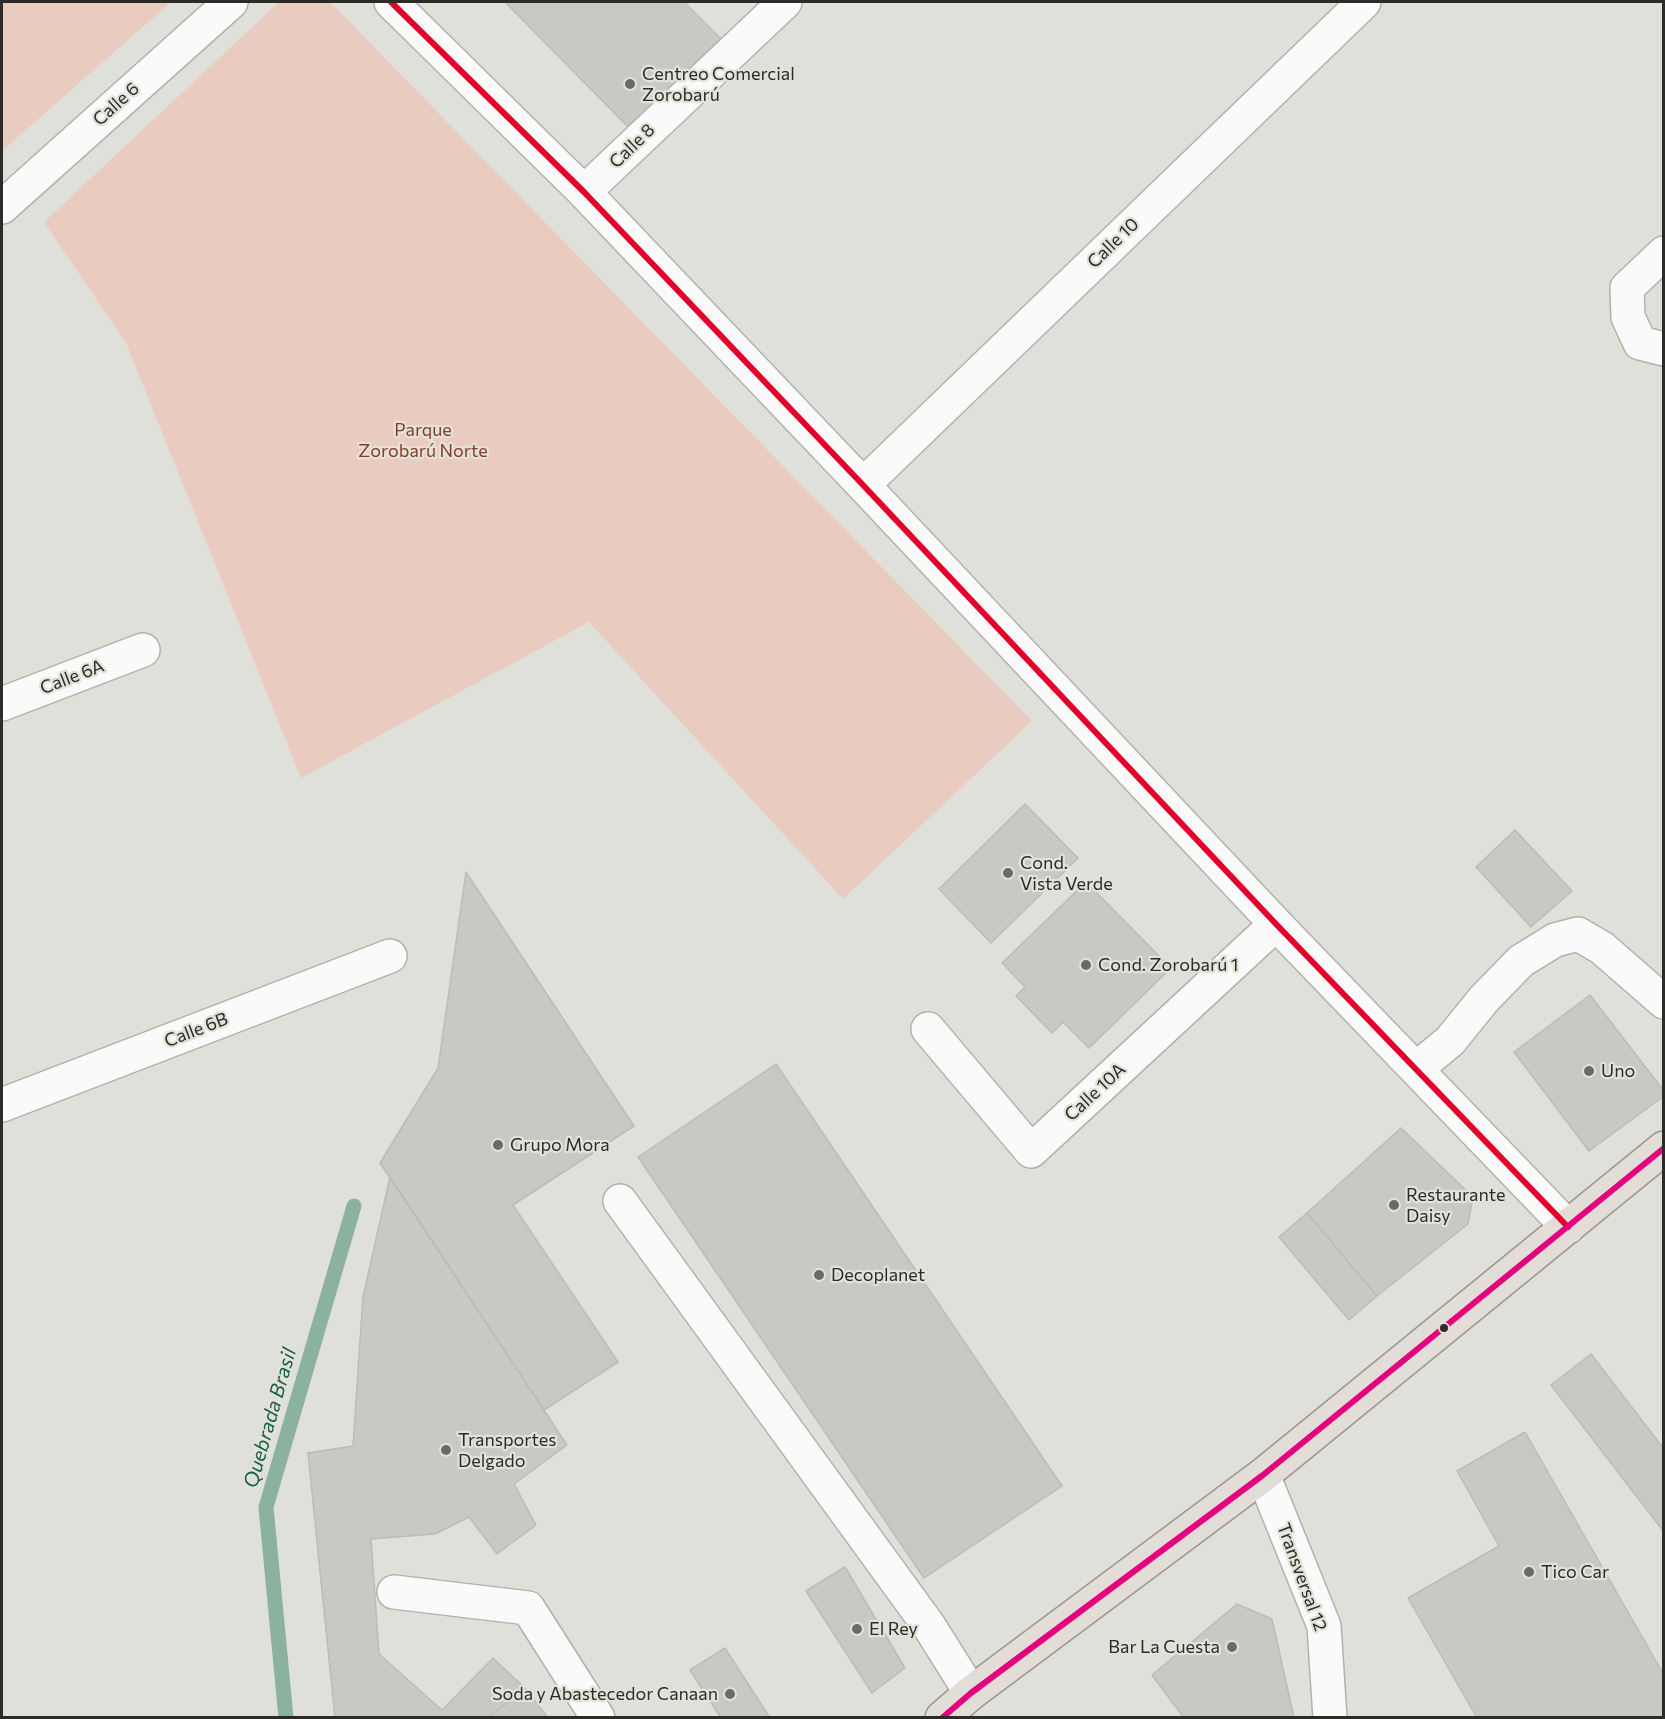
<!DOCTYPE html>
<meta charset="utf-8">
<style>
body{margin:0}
#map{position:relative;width:1665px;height:1719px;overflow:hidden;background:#e0e0db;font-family:Commissioner,sans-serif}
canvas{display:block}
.frame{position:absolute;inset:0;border:3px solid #2c2b28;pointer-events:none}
</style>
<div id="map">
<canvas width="1665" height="1719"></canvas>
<div class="frame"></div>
</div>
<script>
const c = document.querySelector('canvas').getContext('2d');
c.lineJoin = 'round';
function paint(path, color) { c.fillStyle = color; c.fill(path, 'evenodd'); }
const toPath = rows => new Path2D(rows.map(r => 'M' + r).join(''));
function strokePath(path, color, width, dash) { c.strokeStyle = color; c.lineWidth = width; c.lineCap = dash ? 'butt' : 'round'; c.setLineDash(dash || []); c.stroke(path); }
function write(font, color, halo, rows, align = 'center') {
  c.font = font + ' Commissioner,sans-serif'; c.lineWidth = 4.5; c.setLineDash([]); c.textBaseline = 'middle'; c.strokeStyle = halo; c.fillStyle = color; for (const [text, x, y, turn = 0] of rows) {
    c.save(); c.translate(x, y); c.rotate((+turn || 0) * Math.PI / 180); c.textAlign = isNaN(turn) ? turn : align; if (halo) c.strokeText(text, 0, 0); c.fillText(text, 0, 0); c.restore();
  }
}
const green = toPath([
 [2,2,171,2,2,151],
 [279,2,330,2,1032,721,843,899,589,622,301,778,126,343,44,222]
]);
const stream = toPath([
 [286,1718,266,1507,354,1206]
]);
const building = toPath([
 [505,2,684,2,721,39,629,128,505,2],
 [1025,804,1078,858,991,943,939,889,1025,804],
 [1515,830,1572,891,1531,927,1476,867,1515,830],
 [466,872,634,1126,513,1205,618,1362,544,1410,380,1163,438,1068,466,872],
 [1086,882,1171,968,1089,1048,1063,1022,1052,1033,1016,996,1025,987,1002,963,1086,882],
 [1590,995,1664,1091,1664,1096,1589,1151,1514,1052,1590,995],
 [776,1064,1062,1486,924,1578,638,1157,776,1064],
 [1401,1128,1473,1197,1468,1224,1377,1296,1307,1213,1401,1128],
 [390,1177,567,1445,514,1484,536,1525,497,1554,469,1517,435,1534,371,1539,379,1654,442,1710,493,1658,526,1689,487,1718,335,1718,308,1453,353,1446,363,1297,390,1177],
 [1307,1213,1377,1296,1349,1320,1279,1237,1307,1213],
 [1591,1354,1664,1449,1664,1532,1551,1385,1591,1354],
 [1525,1432,1664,1675,1664,1718,1477,1718,1408,1598,1499,1546,1457,1471,1525,1432],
 [845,1567,905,1668,872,1693,806,1591,845,1567],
 [1237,1604,1272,1619,1294,1718,1184,1718,1152,1675,1237,1604],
 [725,1648,770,1718,721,1718,690,1670,725,1648],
 [526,1689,548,1718,487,1718,526,1689]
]);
const minor = toPath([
 [391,2,584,192,863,485,1276,924,1568,1227],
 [584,192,785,2],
 [2,207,231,2],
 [1664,253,1627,288,1628,317,1640,343,1664,349],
 [863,485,1364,2],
 [2,704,143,650],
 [928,1029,1031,1151,1276,924],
 [1416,1069,1450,1041,1484,999,1521,961,1555,940,1578,934,1602,948,1664,1002],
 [2,1105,390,956],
 [620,1201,929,1626,971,1693],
 [1263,1475,1324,1626,1330,1718],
 [394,1592,528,1608,598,1718]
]);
const major = toPath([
 [942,1718,971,1693,1263,1475,1664,1148]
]);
const bus1 = toPath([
 [391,2,584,192,863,485,1276,924,1568,1227]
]);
const bus2 = toPath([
 [942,1718,971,1693,1263,1475,1664,1148]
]);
const markers = [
 [630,84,6,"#6b6a67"],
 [1008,873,6,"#6b6a67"],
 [1086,965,6,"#6b6a67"],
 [1589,1071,6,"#6b6a67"],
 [498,1145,6,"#6b6a67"],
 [1394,1205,6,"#6b6a67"],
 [819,1275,6,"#6b6a67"],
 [1444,1328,5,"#2c2b28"],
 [446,1450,6,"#6b6a67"],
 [1529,1572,6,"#6b6a67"],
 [857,1629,6,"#6b6a67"],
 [1232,1647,6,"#6b6a67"],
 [730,1694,6,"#6b6a67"]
];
const poiNames = [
 ["Centreo Comercial",642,74],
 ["Zorobarú",642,95],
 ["Cond.",1020,863],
 ["Vista Verde",1020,884],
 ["Cond. Zorobarú 1",1098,965],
 ["Uno",1601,1071],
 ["Grupo Mora",510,1145],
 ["Restaurante",1406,1195],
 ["Daisy",1406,1216],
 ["Decoplanet",831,1275],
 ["Transportes",458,1440],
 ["Delgado",458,1461],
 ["Tico Car",1541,1572],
 ["El Rey",869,1629],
 ["Bar La Cuesta",1220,1647,"right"],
 ["Soda y Abastecedor Canaan",718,1694,"right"]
];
const streetNames = [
 ["Calle 6",116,104,-42],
 ["Calle 8",632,146,-44],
 ["Calle 10",1113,243,-44],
 ["Calle 6A",72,677,-21],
 ["Calle 6B",196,1030,-21],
 ["Calle 10A",1095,1092,-43],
 ["Transversal 12",1302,1577,70]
];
const parkNames = [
 ["Parque",423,430],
 ["Zorobarú Norte",423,451]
];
const waterNames = [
 ["Quebrada Brasil",270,1418,-74]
];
paint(green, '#e9ccbf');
strokePath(stream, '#8ab29d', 15);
paint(building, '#c8c8c5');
strokePath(building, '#bbbbb8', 1.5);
strokePath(minor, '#b1b1ad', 36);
strokePath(major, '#9d9689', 36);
strokePath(minor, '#fafafa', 33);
strokePath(major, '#e2ddd7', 33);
strokePath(bus1, '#e4002b', 6);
strokePath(bus2, '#e5007d', 6);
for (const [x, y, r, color] of markers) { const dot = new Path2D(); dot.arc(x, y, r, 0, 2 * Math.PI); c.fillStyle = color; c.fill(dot); strokePath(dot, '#e3e2d8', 2); }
write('18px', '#2c2b28', '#e3e2d8', poiNames, 'left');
write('18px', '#2c2b28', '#e3e2d8', streetNames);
write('18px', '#853e23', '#e3e2d8', parkNames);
write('italic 20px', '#196145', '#e3e2d8', waterNames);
</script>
